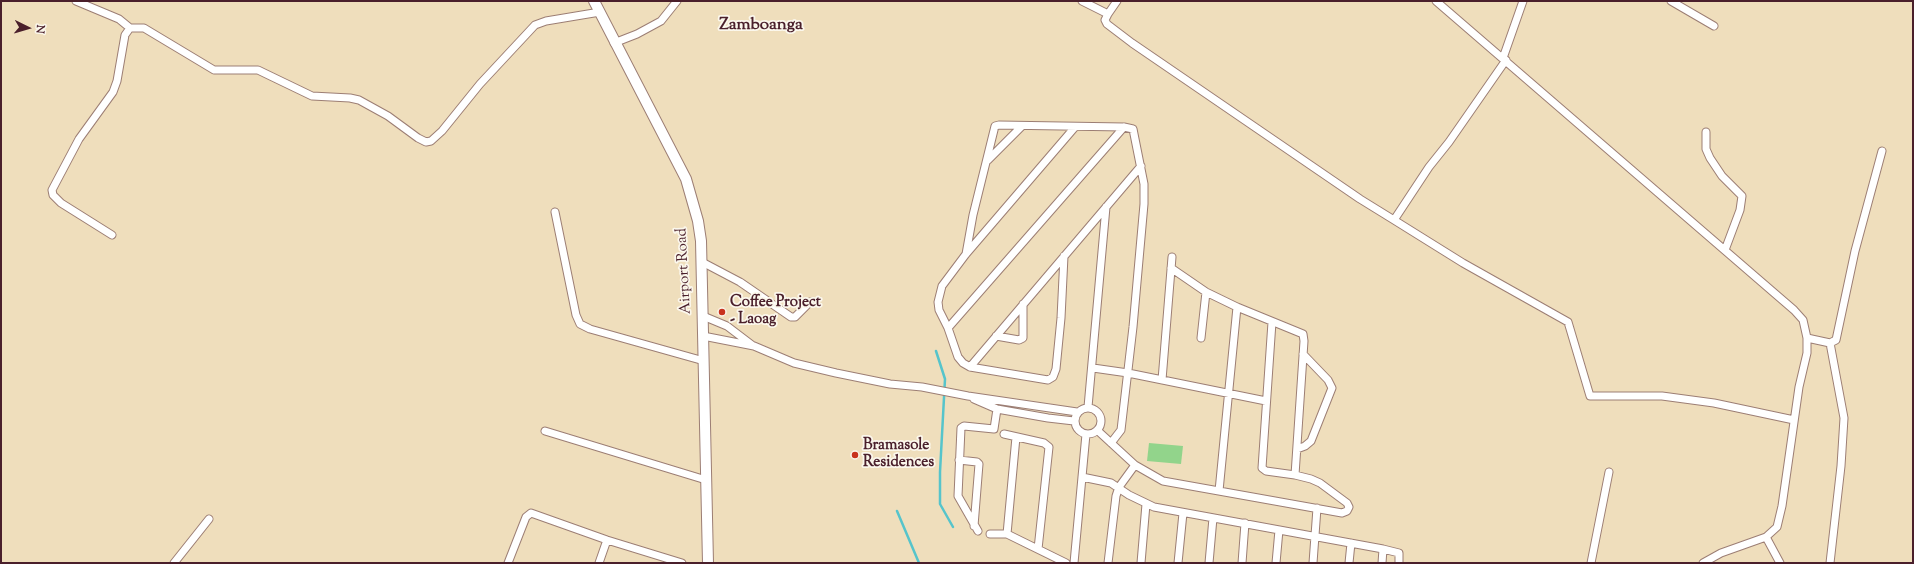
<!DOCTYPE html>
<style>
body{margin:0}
#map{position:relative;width:1914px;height:564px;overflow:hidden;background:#efdebc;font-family:"Sorts Mill Goudy",serif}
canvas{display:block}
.frame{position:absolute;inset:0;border:2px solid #4a1f2b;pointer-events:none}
.north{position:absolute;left:8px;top:8px;width:40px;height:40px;-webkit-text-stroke:3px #fbf7ec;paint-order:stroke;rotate:95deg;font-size:11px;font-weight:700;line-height:16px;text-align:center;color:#4a1f2b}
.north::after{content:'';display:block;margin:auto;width:14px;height:18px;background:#4a1f2b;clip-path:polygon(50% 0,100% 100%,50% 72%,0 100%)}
</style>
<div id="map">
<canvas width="1914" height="564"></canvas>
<div class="frame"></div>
<div class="north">N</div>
</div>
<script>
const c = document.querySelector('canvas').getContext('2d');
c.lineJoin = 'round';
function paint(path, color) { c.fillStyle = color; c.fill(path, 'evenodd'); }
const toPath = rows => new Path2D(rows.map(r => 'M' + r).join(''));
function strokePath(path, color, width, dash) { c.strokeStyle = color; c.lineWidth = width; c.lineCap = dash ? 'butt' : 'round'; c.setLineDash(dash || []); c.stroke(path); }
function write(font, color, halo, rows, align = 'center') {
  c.font = font + ' "Sorts Mill Goudy",serif'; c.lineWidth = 3.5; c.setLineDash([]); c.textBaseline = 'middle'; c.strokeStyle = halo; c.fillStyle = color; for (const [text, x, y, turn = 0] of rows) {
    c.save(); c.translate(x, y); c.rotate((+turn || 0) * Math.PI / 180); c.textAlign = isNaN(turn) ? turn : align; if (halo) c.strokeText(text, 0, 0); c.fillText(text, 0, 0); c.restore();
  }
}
const green = toPath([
 [1149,443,1183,446,1181,464,1147,461]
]);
const stream = toPath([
 [936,351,945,379,940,472,940,504,953,527],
 [897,511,919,563]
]);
const minor = toPath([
 [76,1,119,19,130,28],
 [1082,1,1108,14,1105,20,1107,24,1132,43,1360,199,1394,220],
 [1436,1,1794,310,1803,320,1807,338,1807,353,1799,387,1782,506,1777,527,1766,537,1721,553,1703,563],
 [1671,1,1714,26],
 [1108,14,1117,1],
 [614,43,637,34,661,21,677,1],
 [1503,58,1523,1],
 [1506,60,1449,142,1429,167,1394,220,1463,263,1568,322,1590,396,1662,396,1714,403,1794,420],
 [1706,132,1706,149,1710,158,1722,176,1742,196,1740,210,1725,250],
 [988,160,1022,126],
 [555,212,576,315,580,324,590,329,704,361],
 [112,235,61,203,53,195,52,190,79,139,113,92,117,81,125,35,130,28,144,28,214,70,258,70,312,96,350,98,359,100,388,116,418,138,426,142,431,141,442,131,480,84,535,25,546,21,600,12],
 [966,254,973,215,995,126,999,125,1124,127,1133,129,1144,184,1144,204,1133,327,1121,430,1111,443],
 [1064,256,1061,318,1056,369,1053,377,1048,380,970,367,963,363,958,357,948,328,939,310,938,302,942,286,966,254,1075,127],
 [702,262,740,282,791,317,795,317,810,302],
 [1171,268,1206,292,1237,307,1303,334,1304,341,1295,475],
 [703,316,727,326,752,345],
 [948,328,1124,127],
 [703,336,754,346,794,363,836,373,890,384,922,387,968,396,1077,412],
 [996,336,1019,340,1023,338,1023,304],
 [1201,338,1206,292],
 [1807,338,1830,343,1836,340,1855,251,1882,151],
 [1830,343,1844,418,1841,466,1830,563],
 [970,367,1141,166],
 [1093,368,1128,373,1266,401],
 [1162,380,1172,257],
 [974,399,997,409,1048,418,1074,421],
 [1088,407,1106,207],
 '1075 421a13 13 0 1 1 26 0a13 13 0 1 1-26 0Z',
 [1097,430,1135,465,1163,481,1342,513,1347,511,1349,507,1347,503,1320,483,1311,479,1295,475,1266,471,1262,468,1272,322],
 [545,431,706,480],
 [1004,434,1044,443,1049,447,1038,549],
 [1297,449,1305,446,1311,441,1332,388,1328,380,1303,354],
 [959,460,977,462,979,464,974,526],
 [1082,477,1111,483,1129,495,1154,507,1383,549,1399,553,1399,563],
 [1219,491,1237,307],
 [978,531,958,496,961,428,964,426,994,429,997,409],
 [990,534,1007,534,1066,563],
 [1007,534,1016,437],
 [1766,537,1780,563],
 [174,563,209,519],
 [508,563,526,517,531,513,607,540,682,563],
 [599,563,607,540],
 [1074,563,1086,434],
 [1108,563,1116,496,1119,487,1135,465],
 [1141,563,1146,504],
 [1178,563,1183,513],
 [1209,563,1213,518],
 [1242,563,1245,523],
 [1276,563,1279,530],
 [1313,563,1317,508],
 [1349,563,1351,543],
 [1382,563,1383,549],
 [1591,563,1609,472]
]);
const secondary = toPath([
 [594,1,686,179,698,221,701,241,708,563]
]);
const markers = [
 [722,312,4,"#c8321e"],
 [855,455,4,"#c8321e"]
];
const streetNames = [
 ["Airport Road",685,271,-93]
];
const poiNames = [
 ["Coffee Project",730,303],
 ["- Laoag",730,320],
 ["Bramasole",863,446],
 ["Residences",863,463]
];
const quarterNames = [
 ["Zamboanga",761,26]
];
paint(green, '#92d48b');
strokePath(stream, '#56c4cb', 2.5);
strokePath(minor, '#9c7e74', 9);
strokePath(secondary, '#9c7e74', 12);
strokePath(minor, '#fff', 7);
strokePath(secondary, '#fff', 10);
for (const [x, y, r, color] of markers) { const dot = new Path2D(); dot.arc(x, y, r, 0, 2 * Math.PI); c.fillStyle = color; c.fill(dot); strokePath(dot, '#fbf7ec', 1.5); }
write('15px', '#4a1f2b', '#fbf7ec', streetNames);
write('bold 15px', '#4a1f2b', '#fbf7ec', poiNames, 'left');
write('bold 17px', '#4a1f2b', '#fbf7ec', quarterNames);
</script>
